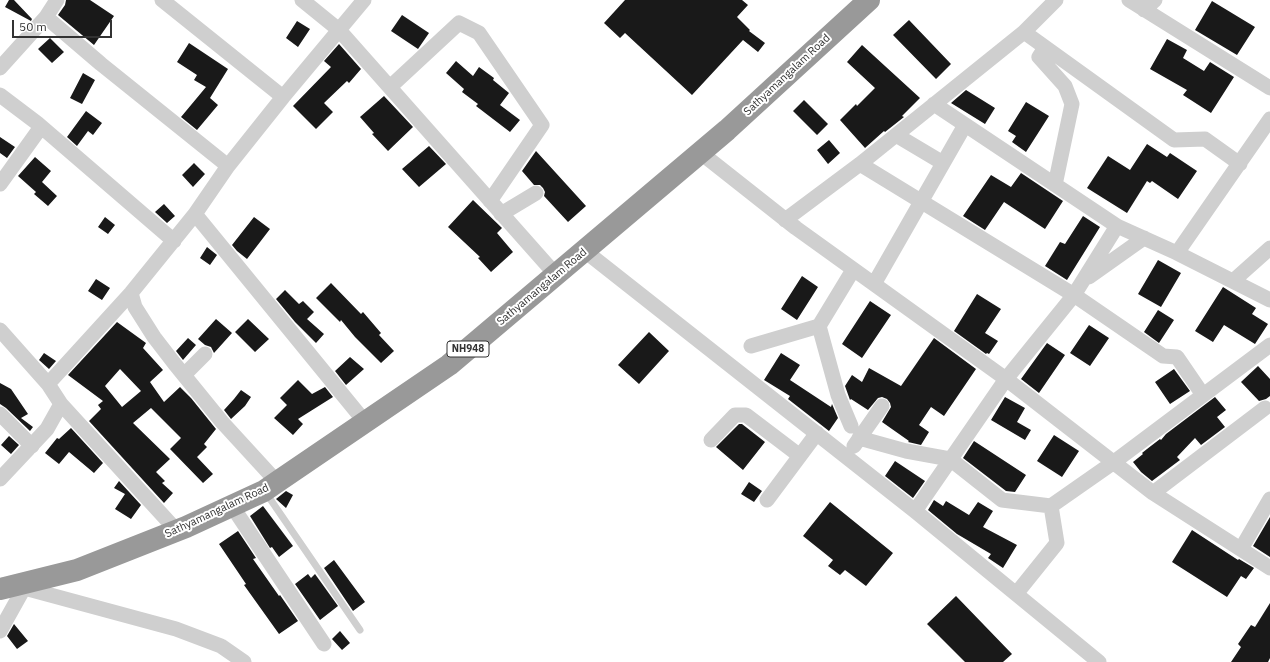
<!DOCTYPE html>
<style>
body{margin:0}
#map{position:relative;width:1270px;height:662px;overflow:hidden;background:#fff;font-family:"IBM Plex Sans",sans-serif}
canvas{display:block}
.scale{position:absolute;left:12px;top:20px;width:100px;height:18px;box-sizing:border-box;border:2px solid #323232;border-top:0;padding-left:5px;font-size:12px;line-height:14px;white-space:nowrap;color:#323232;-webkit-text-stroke:3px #fff;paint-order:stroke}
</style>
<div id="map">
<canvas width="1270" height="662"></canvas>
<div class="scale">50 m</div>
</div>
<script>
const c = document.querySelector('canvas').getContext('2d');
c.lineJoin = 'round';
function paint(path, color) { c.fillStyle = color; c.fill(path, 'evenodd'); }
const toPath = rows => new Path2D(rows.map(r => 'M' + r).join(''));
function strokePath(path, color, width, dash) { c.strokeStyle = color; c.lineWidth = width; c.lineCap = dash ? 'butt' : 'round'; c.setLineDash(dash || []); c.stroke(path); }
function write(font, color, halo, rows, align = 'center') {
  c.font = font + ' "IBM Plex Sans",sans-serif'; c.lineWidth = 4; c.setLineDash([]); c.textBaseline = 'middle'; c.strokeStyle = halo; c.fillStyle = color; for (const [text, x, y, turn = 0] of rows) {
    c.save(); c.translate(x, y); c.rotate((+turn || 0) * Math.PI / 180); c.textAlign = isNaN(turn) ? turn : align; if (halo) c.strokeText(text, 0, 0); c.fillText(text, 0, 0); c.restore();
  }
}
const building = toPath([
 [9,0,14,0,32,19,31,21,5,7],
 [66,0,90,0,114,16,94,45,58,15,65,5],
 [625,0,742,0,748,5,737,17,750,30,749,31,765,43,758,52,743,40,692,95,625,33,620,38,604,23],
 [1212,1,1255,27,1237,55,1195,30],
 [402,15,429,33,418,49,391,31],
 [909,20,951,64,936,79,893,35],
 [297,21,310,29,298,47,286,38],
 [50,38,64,52,52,63,38,49],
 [1167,39,1187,50,1183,58,1204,71,1210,62,1234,77,1211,113,1183,95,1187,90,1150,69],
 [189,43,228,69,210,98,218,105,197,130,181,117,206,87,194,80,197,75,177,62],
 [339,44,361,69,349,83,347,81,324,103,333,112,316,129,293,106,331,67,324,61],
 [862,45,920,98,902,116,904,117,885,132,884,131,865,148,840,120,856,104,857,106,875,88,847,62],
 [456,61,473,76,479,67,494,78,493,80,509,93,500,105,520,120,510,132,476,106,478,104,462,92,464,89,446,73],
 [83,73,95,80,82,104,70,98],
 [966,90,995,108,985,124,951,103],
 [384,96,413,127,388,151,372,134,374,133,360,117],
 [804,100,828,124,817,135,793,111],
 [1026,102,1049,116,1026,152,1012,142,1016,136,1008,131],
 [86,111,102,123,93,135,88,131,77,146,67,137],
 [0,137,15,147,7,158,0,153],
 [829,140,840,153,828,164,817,150],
 [1147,144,1167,157,1170,153,1197,171,1178,199,1152,181,1150,183,1147,181,1127,213,1087,188,1108,156,1130,170],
 [429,146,446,164,419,187,402,169],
 [536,151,586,206,568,222,544,196,545,192,543,188,540,185,534,185,522,171],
 [35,157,51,171,42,182,57,196,48,206,34,194,36,192,18,176],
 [194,163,205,174,193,187,182,175],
 [1021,173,1063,201,1045,229,1004,202,985,230,963,216,991,175,1011,187],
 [473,200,502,228,497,233,513,252,491,272,478,258,480,257,448,227],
 [164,204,175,216,167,223,155,212],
 [1083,216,1100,227,1067,280,1045,266,1060,242,1065,244],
 [105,217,115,225,108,234,98,227],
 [254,217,270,229,247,259,237,251,232,245],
 [207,247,217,255,210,265,200,258],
 [1158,260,1181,273,1161,307,1138,294],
 [802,276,818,287,797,320,781,309],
 [96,279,110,288,102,300,88,291],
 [331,283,361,314,363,312,381,333,379,335,394,351,381,363,355,337,341,320,340,322,316,298],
 [1223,287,1256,308,1252,314,1268,324,1255,344,1224,325,1213,342,1195,331],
 [285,290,299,304,303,301,314,312,307,319,324,334,316,343,295,322,276,299],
 [977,294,1001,309,985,333,998,341,989,354,987,353,986,354,954,331],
 [870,301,891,315,862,358,842,344],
 [1158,310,1174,320,1159,343,1144,332],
 [216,319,232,333,214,353,211,347,205,345,198,339],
 [248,319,269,339,255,352,235,332],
 [117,322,146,343,143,348,163,370,150,382,164,402,180,387,191,398,216,429,204,444,207,447,197,457,213,474,203,483,170,449,181,438,151,408,133,423,170,459,156,472,165,481,162,483,173,493,164,503,89,421,101,409,98,405,103,401,68,375],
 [120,369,141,391,122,407,105,386],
 [1089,325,1109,338,1090,366,1070,353],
 [649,332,669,351,639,384,618,365],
 [188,338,196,345,183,360,176,351],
 [934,338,976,369,944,416,931,407,919,425,929,432,921,445,908,442,909,441,882,422,891,407,890,403,887,399,882,397,878,398,868,410,851,399,850,400,845,386,852,375,862,382,869,368,901,386],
 [1047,343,1065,355,1039,393,1021,379],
 [44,353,56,361,49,369,39,360],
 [781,353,800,365,790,380,831,407,832,404,838,418,829,431,788,399,790,396,764,380],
 [350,357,364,369,346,385,335,371],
 [1258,366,1270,379,1270,396,1266,399,1259,401,1241,382],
 [1174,369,1190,391,1170,404,1155,382],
 [298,380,312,394,325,387,333,397,298,419,303,424,293,435,274,418,287,405,280,398],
 [0,383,11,389,28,414,21,418,33,427,30,431,6,408,0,404],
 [241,390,251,397,245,406,231,419,224,410,234,399],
 [1005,397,1025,408,1017,422,1031,430,1025,440,991,420],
 [1215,397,1226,410,1217,417,1225,427,1201,445,1195,438,1177,457,1180,460,1152,481,1141,472,1133,462,1143,454,1142,453,1147,449,1160,439,1161,440,1166,434],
 [739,424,742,424,765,442,743,470,716,447],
 [71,428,103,463,94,473,69,452,59,464,45,453,57,438,59,439],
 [1054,435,1079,451,1062,477,1037,461],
 [9,436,19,445,11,454,1,445],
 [974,441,1026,475,1015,492,1006,491,963,458],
 [895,461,925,481,913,498,885,476],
 [119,481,141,505,131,519,115,509,125,494,114,488],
 [749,482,762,491,754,502,741,494],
 [286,491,293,495,286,508,276,499],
 [934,500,943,506,946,501,969,515,978,502,993,511,983,527,1017,545,1003,568,988,558,991,554,957,534,928,510],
 [830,502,893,553,866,586,845,570,840,575,828,566,833,560,803,536],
 [263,506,293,546,279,557,272,547,270,548,250,516],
 [1270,517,1270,557,1253,546],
 [1192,530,1238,560,1239,559,1254,568,1246,579,1241,576,1227,597,1172,562],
 [238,531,256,558,253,559,279,596,280,595,298,621,279,634,244,585,246,584,219,544],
 [334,560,365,602,353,611,324,568],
 [308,574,311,578,315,574,338,606,320,620,295,584],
 [956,596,1012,654,1003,662,965,662,927,624],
 [1270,603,1270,658,1268,662,1231,662,1241,647,1238,644,1251,625,1255,627],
 [14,624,28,641,17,649,7,636],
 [340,631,350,643,342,650,332,639]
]);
const lane = toPath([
 [266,493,360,630]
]);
const street = toPath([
 [162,0,283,97],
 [302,0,339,30,556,275],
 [1129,0,1270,88],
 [1144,10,1155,0],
 [46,17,101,64,228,166],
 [1024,32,1174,140,1205,139,1240,164],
 [1045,48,1039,57,1065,86,1072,104,1055,185],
 [0,68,46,17,57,0],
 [390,87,459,23,479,33,542,125,490,201],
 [0,95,37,123,174,241],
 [934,104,1117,226,1177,253,1270,300],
 [896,135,943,163],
 [701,153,796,228,1006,379,1153,493,1270,568],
 [860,164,1074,295,1163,356,1177,357,1203,395],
 [0,184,41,127],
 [195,214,365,422],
 [501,214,536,193],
 [785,220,860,164,1024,32,1056,0],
 [585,251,915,511,1099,662],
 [1177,253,1270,119],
 [1089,277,1144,238],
 [1233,281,1270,248],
 [874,284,965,125],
 [131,293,135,307,154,337,174,363,222,422,277,482],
 [819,326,838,395,851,426],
 [0,330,48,384,61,404,47,429,0,479],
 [751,346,819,326,853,270],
 [184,375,205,354],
 [48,384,131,293,195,214,228,166,283,97,364,0],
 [61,404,177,531],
 [0,414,32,446],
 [859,438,906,451,950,459,1002,500,1051,506,1114,462,1270,345],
 [711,440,735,415,746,415,800,456],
 [854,446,882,406],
 [1153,493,1265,408],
 [767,500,817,433],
 [232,506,324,644],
 [915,511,1006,379,1074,295,1117,226],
 [1241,549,1270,499],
 [17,586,176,629,221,646,244,662],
 [1016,594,1057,543,1051,506],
 [0,631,24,588]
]);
const highway = toPath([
 [0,589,77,570,186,527,264,491,277,482,449,365,727,130,869,0]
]);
const shields = [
 [468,349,42]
];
const shieldNames = [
 ["NH948",468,349]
];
const streetNames = [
 ["Sathyamangalam Road",787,75,-43],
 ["Sathyamangalam Road",542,287,-40],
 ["Sathyamangalam Road",217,511,-25]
];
paint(building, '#191919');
strokePath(lane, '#cfcfcf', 7);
strokePath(street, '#cfcfcf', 15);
strokePath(highway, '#999', 22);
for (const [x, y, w] of shields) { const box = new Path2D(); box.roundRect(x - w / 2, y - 8, w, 16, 3); c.fillStyle = '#fff'; c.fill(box); strokePath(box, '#323232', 1); }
write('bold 10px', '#323232', null, shieldNames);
write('11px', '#323232', '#fff', streetNames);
</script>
